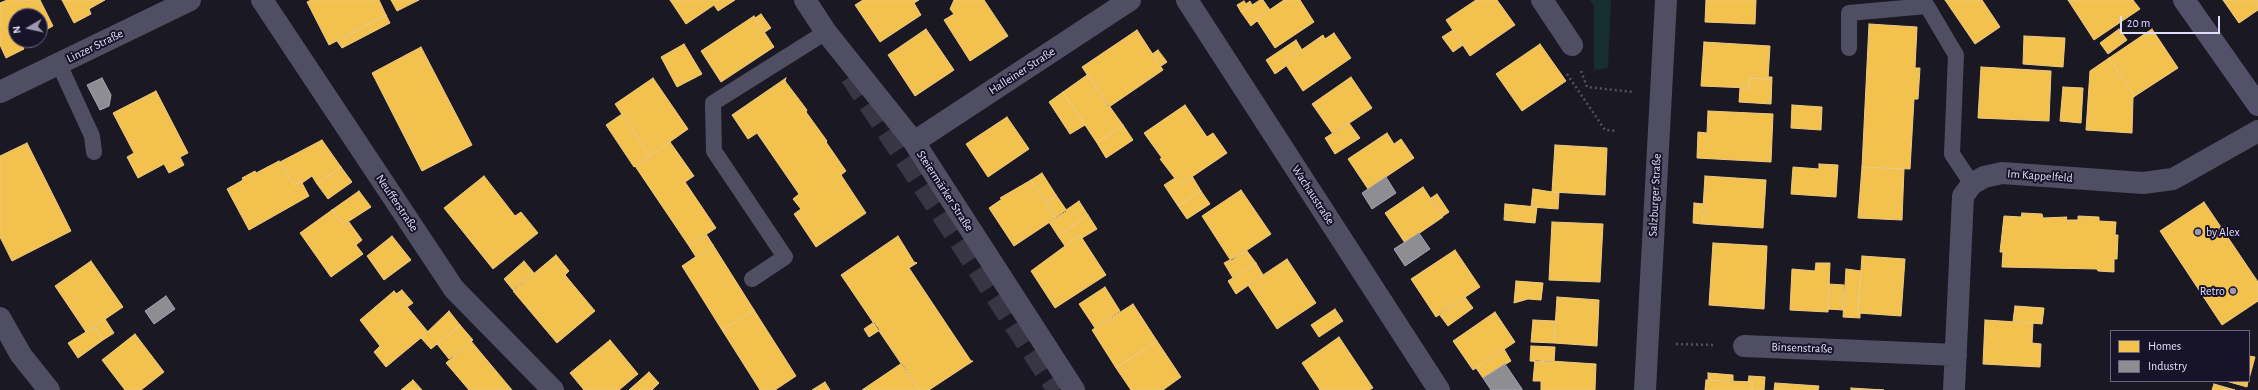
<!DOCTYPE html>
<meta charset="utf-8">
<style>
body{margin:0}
#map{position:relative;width:2258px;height:390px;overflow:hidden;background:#1a1823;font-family:"Alegreya Sans",sans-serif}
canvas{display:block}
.legend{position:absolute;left:2110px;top:330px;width:140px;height:52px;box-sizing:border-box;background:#171328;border:1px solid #68647d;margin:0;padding:5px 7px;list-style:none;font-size:12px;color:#e1ddfc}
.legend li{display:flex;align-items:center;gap:8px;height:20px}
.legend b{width:20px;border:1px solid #68647d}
.north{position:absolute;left:8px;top:8px;width:40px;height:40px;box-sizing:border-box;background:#171328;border:1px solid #68647d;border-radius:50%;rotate:261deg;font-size:11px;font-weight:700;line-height:16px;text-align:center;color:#e1ddfc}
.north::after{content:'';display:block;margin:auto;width:14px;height:18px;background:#9b98b0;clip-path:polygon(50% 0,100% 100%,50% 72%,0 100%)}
.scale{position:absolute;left:2120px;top:16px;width:100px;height:18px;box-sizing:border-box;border:2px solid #e1ddfc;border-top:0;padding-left:5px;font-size:12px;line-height:14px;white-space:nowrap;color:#e1ddfc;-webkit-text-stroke:3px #171328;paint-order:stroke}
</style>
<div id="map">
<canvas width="2258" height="390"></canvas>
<ul class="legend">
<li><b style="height:11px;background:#f2c14e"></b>Homes</li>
<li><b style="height:11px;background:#8d8d92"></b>Industry</li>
</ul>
<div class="north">N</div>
<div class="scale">20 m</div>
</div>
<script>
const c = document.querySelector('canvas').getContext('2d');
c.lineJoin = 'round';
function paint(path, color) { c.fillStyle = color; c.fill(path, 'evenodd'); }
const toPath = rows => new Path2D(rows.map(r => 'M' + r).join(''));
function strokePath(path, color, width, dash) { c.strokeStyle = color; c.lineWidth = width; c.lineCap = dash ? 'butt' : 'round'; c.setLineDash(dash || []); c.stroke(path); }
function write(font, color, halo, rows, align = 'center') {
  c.font = font + ' "Alegreya Sans",sans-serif'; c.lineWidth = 4; c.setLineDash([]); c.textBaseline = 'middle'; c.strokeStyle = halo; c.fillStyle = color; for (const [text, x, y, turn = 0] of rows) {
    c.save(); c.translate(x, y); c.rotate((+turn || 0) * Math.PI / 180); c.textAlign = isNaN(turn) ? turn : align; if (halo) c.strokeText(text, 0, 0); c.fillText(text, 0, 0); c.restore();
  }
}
const green = toPath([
 [1590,0,1611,0,1608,68,1594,70,1594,6]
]);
const homes = toPath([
 [7,0,40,0,53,26,40,33,40,16,16,16,16,40,27,40,21,43,24,49,6,58,0,45,0,3,7,0],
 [62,0,105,0,89,9,91,14,74,23,62,0],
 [311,0,379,0,386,15,329,45,307,2,311,0],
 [391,0,419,0,397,11,391,0],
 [670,0,735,0,718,11,714,5,686,24,670,0],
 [863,0,919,0,914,3,921,15,880,42,855,5,863,0],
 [984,0,1008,36,970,61,944,20,954,14,950,9,954,0,984,0],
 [1260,0,1263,0,1270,10,1256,19,1257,21,1251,26,1241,12,1260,0],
 [1284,0,1300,0,1314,22,1275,48,1256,19,1284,0],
 [1476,0,1497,0,1515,25,1470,56,1446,20,1476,0],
 [1706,0,1756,0,1755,24,1705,22,1706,0],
 [1945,0,1982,0,2000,27,1975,44,1945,0],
 [2068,0,2133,0,2140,9,2094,40,2068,0],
 [2223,0,2258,0,2258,10,2239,23,2223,0],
 [1244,1,1246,4,1250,1,1252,5,1241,12,1237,5,1244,1],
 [761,14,771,28,765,32,755,18,761,14],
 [386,15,390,23,342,48,337,41,386,15],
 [754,16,774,47,721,82,701,51,754,16],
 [1869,24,1917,27,1915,68,1920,68,1918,99,1914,99,1910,169,1862,167,1869,24],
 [926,29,954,70,915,96,888,55,926,29],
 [2119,29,2127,40,2108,54,2100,43,2119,29],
 [2152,29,2178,68,2135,96,2109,58,2152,29],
 [1137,30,1163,70,1109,107,1082,67,1137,30],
 [1453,30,1463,45,1453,52,1442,37,1453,30],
 [1334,33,1351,58,1303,91,1284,62,1323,35,1325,39,1334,33],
 [2024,36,2065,38,2063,67,2023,64,2024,36],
 [1296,40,1302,50,1284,62,1286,66,1275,74,1266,60,1296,40],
 [1704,42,1770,46,1768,79,1750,78,1749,88,1701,86,1704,42],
 [684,44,702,74,677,87,661,57,684,44],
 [1540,44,1566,81,1522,111,1496,74,1540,44],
 [421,47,472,145,422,171,372,73,421,47],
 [1158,50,1167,62,1161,66,1152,54,1158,50],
 [2109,58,2135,96,2133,98,2132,133,2086,130,2090,71,2109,58],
 [1981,67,2051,71,2049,121,1978,118,1981,67],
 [1087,75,1123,125,1097,143,1063,92,1087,75],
 [1351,77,1372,108,1333,134,1312,104,1351,77],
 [1768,77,1772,77,1771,104,1739,102,1740,88,1749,88,1750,78,1768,79,1768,77],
 [653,78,688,129,650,156,615,104,653,78],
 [786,78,785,81,807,110,806,112,827,141,826,142,846,171,841,175,866,213,816,247,794,214,801,209,793,199,799,194,757,133,748,139,732,115,786,78],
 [2063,87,2083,88,2081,123,2060,121,2063,87],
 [156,91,188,153,180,157,184,165,169,173,164,164,138,178,127,157,134,153,113,113,156,91],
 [1063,92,1085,125,1070,134,1049,102,1063,92],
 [1185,105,1207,137,1213,133,1227,153,1180,185,1160,159,1162,158,1144,133,1185,105],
 [1792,105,1822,107,1821,130,1791,128,1792,105],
 [1708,111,1773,114,1771,162,1697,158,1698,132,1707,133,1708,111],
 [622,114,650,156,634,167,606,125,622,114],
 [1007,117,1029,149,988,177,966,144,1007,117],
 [1349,123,1360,138,1335,154,1325,138,1349,123],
 [1123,125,1133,140,1106,158,1097,143,1123,125],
 [1387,133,1394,144,1401,139,1414,158,1368,189,1348,159,1387,133],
 [322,140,341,167,317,184,312,176,302,183,301,181,294,185,280,162,322,140],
 [670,142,694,176,685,182,716,228,689,246,635,166,670,142],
 [27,143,71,231,12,261,0,237,0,156,27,143],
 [1555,145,1607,148,1605,195,1552,192,1555,145],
 [279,161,294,185,301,181,309,196,249,230,227,189,243,180,242,178,255,171,256,173,279,161],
 [1819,164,1838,165,1836,197,1791,194,1793,167,1819,169,1819,164],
 [341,167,352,182,328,199,317,184,341,167],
 [1862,167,1904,169,1902,220,1858,218,1862,167],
 [1042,173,1056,195,1046,202,1031,180,1042,173],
 [484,176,515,216,521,212,538,233,493,269,444,208,484,176],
 [1192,176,1201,191,1178,206,1164,185,1175,178,1180,185,1192,176],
 [1705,176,1766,180,1763,228,1702,224,1705,176],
 [1031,180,1056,218,1014,246,989,208,1002,199,1000,198,1031,180],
 [1423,187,1443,217,1405,243,1385,213,1423,187],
 [1533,189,1559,193,1558,209,1531,207,1533,189],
 [1241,190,1271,234,1231,261,1202,216,1241,190],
 [359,191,371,207,343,225,332,210,359,191],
 [1201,191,1210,204,1187,219,1178,206,1201,191],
 [1437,194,1449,212,1443,216,1431,198,1437,194],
 [1056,195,1067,211,1056,218,1046,202,1056,195],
 [1079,201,1088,215,1058,236,1049,222,1079,201],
 [2204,202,2258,282,2258,301,2222,325,2160,231,2204,202],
 [1694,203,1704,204,1702,224,1693,223,1694,203],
 [1505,204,1537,207,1535,223,1504,220,1505,204],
 [332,210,343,225,349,222,362,240,356,245,363,254,331,277,300,233,332,210],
 [2022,213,2042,214,2043,218,2067,217,2066,220,2078,220,2078,216,2099,217,2099,221,2116,222,2115,235,2118,235,2117,259,2114,259,2114,272,2098,271,2097,269,2002,267,2003,252,2000,252,2004,216,2021,217,2022,213],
 [1088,215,1097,229,1082,238,1080,235,1065,246,1058,236,1088,215],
 [1552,222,1603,224,1600,282,1549,280,1552,222],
 [706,234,713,245,696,257,689,246,706,234],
 [1080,235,1106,275,1055,308,1031,271,1080,235],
 [392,236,411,260,384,280,367,256,392,236],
 [898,236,914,262,917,263,909,268,971,361,973,361,929,390,919,390,841,275,898,236],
 [1713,243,1767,246,1764,309,1709,305,1713,243],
 [713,245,754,310,722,330,682,266,713,245],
 [1455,250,1480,287,1436,317,1411,279,1455,250],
 [1247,251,1256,263,1233,278,1224,263,1247,251],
 [556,255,569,271,565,275,595,311,557,343,513,291,556,255],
 [1862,256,1905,259,1901,316,1858,313,1862,256],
 [1287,259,1316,303,1277,329,1248,285,1287,259],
 [91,261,123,307,86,332,55,286,91,261],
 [524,261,534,273,513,290,504,279,524,261],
 [1256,263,1263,275,1236,294,1228,281,1256,263],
 [1816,263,1830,263,1828,312,1790,310,1792,269,1815,271,1816,263],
 [1846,269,1861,271,1858,313,1860,313,1860,318,1843,317,1846,269],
 [1516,281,1543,283,1541,300,1528,299,1514,303,1516,281],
 [1829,284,1844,285,1843,310,1828,309,1829,284],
 [1105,287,1120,311,1095,328,1079,304,1105,287],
 [402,290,413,303,407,307,396,294,402,290],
 [394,291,428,332,386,367,374,352,380,346,360,320,394,291],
 [1465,297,1473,308,1448,326,1439,314,1465,297],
 [1557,297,1599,300,1597,346,1554,343,1557,297],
 [1133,304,1157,341,1116,368,1092,330,1133,304],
 [2015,306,2044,308,2042,324,2013,321,2015,306],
 [1335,309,1343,321,1319,337,1311,325,1335,309],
 [754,310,796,376,775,390,760,390,722,330,754,310],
 [449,311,460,325,431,349,421,338,449,311],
 [1495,312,1515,342,1473,370,1453,341,1495,312],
 [105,319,114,333,103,340,94,327,105,319],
 [1533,320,1555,321,1554,343,1531,342,1533,320],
 [1985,320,2033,323,2032,343,2041,344,2040,367,1983,364,1985,320],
 [874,322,880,330,869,337,864,329,874,322],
 [460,325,473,340,449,359,437,344,460,325],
 [94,327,103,340,78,358,68,343,94,327],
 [135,334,164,372,141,390,125,390,102,360,135,334],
 [1339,337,1373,388,1369,390,1320,390,1302,363,1339,337],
 [610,340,638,374,619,390,584,390,570,373,610,340],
 [471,341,512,390,469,390,446,363,471,341],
 [1157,341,1181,377,1163,390,1131,390,1116,368,1157,341],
 [1531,346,1555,347,1554,362,1530,361,1531,346],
 [1504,349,1511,361,1483,378,1476,368,1504,349],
 [2249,356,2255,357,2249,379,2249,356],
 [1535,360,1596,364,1595,390,1541,390,1541,381,1533,381,1535,360],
 [902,363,919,390,862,390,902,363],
 [649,372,659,383,652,390,629,390,649,372],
 [1708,373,1733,375,1733,382,1708,380,1708,373],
 [1749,376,1765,377,1764,390,1752,390,1752,382,1748,382,1749,376],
 [413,380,422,390,401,390,413,380],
 [1706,380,1752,382,1752,390,1705,390,1706,380],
 [2226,381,2248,381,2247,387,2226,381],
 [825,382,830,390,812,390,825,382],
 [1775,383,1819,386,1818,390,1774,390,1775,383],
 [2214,384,2235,390,2212,390,2214,384],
 [1851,388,1884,390,1851,390,1851,388]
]);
const industry = toPath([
 [102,78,111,95,109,106,100,110,87,85,102,78],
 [1386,177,1396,193,1372,209,1362,193,1386,177],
 [1419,233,1430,249,1405,266,1394,249,1419,233],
 [166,296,175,309,154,324,145,311,166,296],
 [1505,364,1522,389,1522,390,1491,390,1483,378,1505,364]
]);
const primaryTunnel = toPath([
 [851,76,1058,390]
]);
const path = toPath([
 [1581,71,1587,87,1633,92],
 [1567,74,1605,130,1617,131],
 [1676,344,1715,345]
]);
const service = toPath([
 [1849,48,1849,13,1927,6,1956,55,1952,154,1972,184],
 [59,64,92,136,94,152],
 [752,279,785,257,714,151,713,103,826,32]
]);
const minor = toPath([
 [262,0,454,289,553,390],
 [805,0,826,32,914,142,1074,390],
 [1187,0,1439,390],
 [1542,0,1572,45],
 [0,92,190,0],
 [914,142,1130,0],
 [0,318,21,355,49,390],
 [1744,346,1956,355],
 [1645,390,1666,0],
 [1954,390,1963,196,1972,184,1984,177,2002,173,2143,183,2173,179,2258,131]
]);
const secondary = toPath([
 [2184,0,2258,105]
]);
const markers = [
 [2198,232,4,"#9b98b0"],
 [2233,291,4,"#9b98b0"]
];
const streetNames = [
 ["Linzer Straße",95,46,-26],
 ["Halleiner Straße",1022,71,-33],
 ["Im Kappelfeld",2040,176,4],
 ["Steiermärker Straße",945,191,57],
 ["Wachaustraße",1313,195,57],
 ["Salzburger Straße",1655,195,-87],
 ["Neufferstraße",397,203,56],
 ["Binsenstraße",1802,348,2]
];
const poiNames = [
 ["by Alex",2206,232],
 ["Retro",2225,291,"right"]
];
paint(green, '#172e2f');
paint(homes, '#f2c14e');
strokePath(homes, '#edc982', 1);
paint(industry, '#8d8d92');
strokePath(industry, '#a6a5b2', 1);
strokePath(primaryTunnel, '#383644', 22, [22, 11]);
strokePath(path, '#4a5462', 2.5, [2, 3]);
strokePath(service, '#504e63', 16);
strokePath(minor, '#504e63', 22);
strokePath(secondary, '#535169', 22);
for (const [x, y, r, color] of markers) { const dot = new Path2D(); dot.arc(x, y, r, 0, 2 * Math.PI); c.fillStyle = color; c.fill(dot); strokePath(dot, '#171328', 1.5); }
write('12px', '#e1ddfc', '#171328', streetNames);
write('12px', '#e1ddfc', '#171328', poiNames, 'left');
</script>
